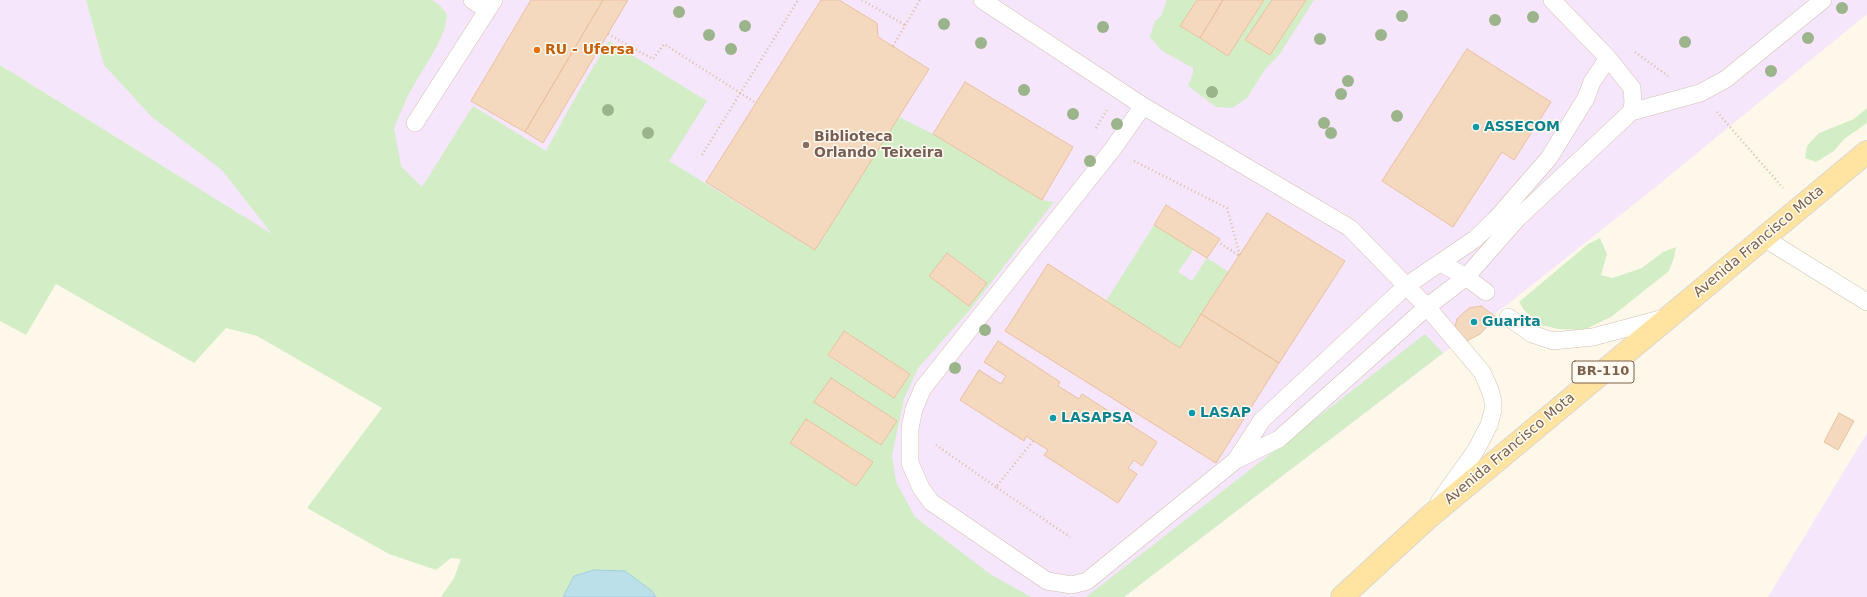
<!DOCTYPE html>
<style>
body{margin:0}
canvas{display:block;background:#fef8ea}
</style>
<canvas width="1867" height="597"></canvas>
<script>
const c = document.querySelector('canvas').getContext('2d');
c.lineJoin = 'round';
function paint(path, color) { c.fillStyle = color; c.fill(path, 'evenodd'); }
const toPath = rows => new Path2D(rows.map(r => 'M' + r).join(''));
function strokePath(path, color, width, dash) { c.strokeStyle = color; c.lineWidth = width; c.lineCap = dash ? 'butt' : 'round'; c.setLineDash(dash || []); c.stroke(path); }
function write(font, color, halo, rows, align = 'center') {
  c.font = font + ' "DejaVu Sans",sans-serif'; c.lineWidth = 3; c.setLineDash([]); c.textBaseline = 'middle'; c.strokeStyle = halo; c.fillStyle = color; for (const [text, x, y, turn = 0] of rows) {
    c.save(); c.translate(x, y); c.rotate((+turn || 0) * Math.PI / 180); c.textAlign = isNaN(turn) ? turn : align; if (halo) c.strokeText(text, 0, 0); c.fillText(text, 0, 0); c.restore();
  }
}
const education = toPath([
 [0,0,1867,0,1867,14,1652,190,1504,307,1124,597,854,597,0,65],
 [1867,433,1867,597,1768,597]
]);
const green = toPath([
 [86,0,432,0,439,5,447,14,445,28,437,46,408,95,394,128,401,166,422,187,473,106,546,151,580,89,609,41,707,101,669,161,815,250,899,117,933,134,1042,200,1054,202,969,311,918,368,904,399,892,455,896,482,915,517,990,574,1031,597,656,597,652,591,625,571,594,570,574,576,563,597,441,597,454,578,461,559,451,558,436,570,389,554,307,508,382,408,257,336,226,328,194,363,56,284,26,335,0,321,0,65,272,234,222,170,152,117,104,65],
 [947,253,987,282,969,306,930,276],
 [844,331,910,374,894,398,828,356],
 [831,378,896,421,881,445,815,402],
 [791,443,872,462,856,486],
 [1167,0,1197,0,1181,26,1228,56,1264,0,1272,0,1246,40,1270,55,1306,0,1314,0,1279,55,1266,68,1247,98,1232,108,1216,107,1188,86,1193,73,1193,68,1162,51,1150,37,1155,21,1161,16],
 [1867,108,1867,123,1844,139,1834,151,1816,162,1805,158,1807,146,1819,133,1854,119],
 [1154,225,1194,249,1178,272,1192,281,1207,258,1229,272,1180,348,1106,301],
 [1600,238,1607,254,1601,275,1612,278,1642,268,1663,252,1676,247,1674,258,1669,271,1611,317,1584,330,1558,329,1541,325,1524,310,1519,302,1588,244],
 [1425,334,1443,353,1124,597,1086,597]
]);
const water = toPath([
 [594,570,625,571,652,591,656,597,563,597,574,576,594,570]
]);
const building = toPath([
 [531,0,603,0,525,132,471,101,531,0],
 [603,0,628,0,543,143,525,132,603,0],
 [821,0,839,0,877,23,878,37,929,69,815,250,706,182,821,0],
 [1197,0,1223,0,1200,38,1180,26,1197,0],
 [1223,0,1264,0,1228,56,1200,38,1223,0],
 [1272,0,1306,0,1270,55,1245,40,1272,0],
 [1467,49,1551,102,1514,160,1502,152,1453,227,1382,181,1467,49],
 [965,82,1073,147,1042,200,933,134,965,82],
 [1166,205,1220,239,1207,258,1154,225,1166,205],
 [1267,213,1345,261,1279,363,1201,314,1267,213],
 [947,253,987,283,969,306,929,276,947,253],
 [1048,264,1180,348,1201,314,1279,363,1216,463,1005,331,1048,264],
 [1481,306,1496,317,1480,334,1465,342,1454,330,1457,319,1469,308,1481,306],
 [844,331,910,374,894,398,828,355,844,331],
 [998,341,1060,382,1058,386,1079,399,1082,394,1157,442,1142,466,1134,460,1128,468,1137,474,1118,503,1044,455,1048,450,1026,436,1024,441,960,400,979,370,1001,384,1006,376,984,362,998,341],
 [831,378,897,421,881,445,814,402,831,378],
 [1839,413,1854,421,1838,450,1824,442,1839,413],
 [806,419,873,462,856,486,790,443,806,419]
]);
const path = toPath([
 [862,0,905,25],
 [608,34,653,59,664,44,756,103],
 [893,46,920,0],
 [1635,52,1668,76],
 [1717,112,1783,188],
 [1096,128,1107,110],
 [702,155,798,0],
 [1134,161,1227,208,1240,256,1218,242],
 [1033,441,996,487,1070,537],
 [936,445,996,487]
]);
const lane = toPath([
 [472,0,487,10],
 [982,0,1143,106,1350,228,1427,307,1482,372,1490,390,1493,401,1493,410,1489,425,1476,450,1439,502],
 [1143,106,1112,150,923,388,914,409,910,428,910,463,921,488,931,502,1047,581,1072,585,1087,581,1236,460,1279,439,1427,307,1466,277,1441,263],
 [1631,112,1700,93,1726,79,1823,0],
 [415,123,494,0],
 [1764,238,1867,302],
 [1486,292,1466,277,1518,218,1631,112,1633,103,1632,88,1608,58,1552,0],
 [1508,317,1532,334,1553,341,1593,337,1668,317],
 [1236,460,1262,420,1406,286,1475,239,1496,219,1549,158,1586,98,1592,82,1608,58]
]);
const primary = toPath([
 [1342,597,1429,517,1867,152]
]);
const trees = [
 [1842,8],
 [679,12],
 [1402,16],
 [1533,17],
 [1495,20],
 [944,24],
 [745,26],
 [1103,27],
 [709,35],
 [1381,35],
 [1808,38],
 [1320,39],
 [1685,42],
 [981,43],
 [731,49],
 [1771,71],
 [1348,81],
 [1024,90],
 [1212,92],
 [1341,94],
 [608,110],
 [1073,114],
 [1397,116],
 [1324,123],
 [1117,124],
 [648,133],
 [1331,133],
 [1090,161],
 [985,330],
 [955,368]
];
const markers = [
 [537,50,4,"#e8710a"],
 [1476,127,4,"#0f9aa8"],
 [806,145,4,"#8d6e63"],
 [1474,322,4,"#0f9aa8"],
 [1192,413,4,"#0f9aa8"],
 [1053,418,4,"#0f9aa8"]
];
const shields = [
 [1603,372,62]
];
const shieldNames = [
 ["BR-110",1603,372]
];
const foodNames = [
 ["RU - Ufersa",545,50]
];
const cultureNames = [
 ["ASSECOM",1484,127],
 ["Guarita",1482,322],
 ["LASAP",1200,413],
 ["LASAPSA",1061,418]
];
const educationNames = [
 ["Biblioteca",814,137],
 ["Orlando Teixeira",814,153]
];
const streetNames = [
 ["Avenida Francisco Mota",1759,242,-40],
 ["Avenida Francisco Mota",1510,449,-40]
];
paint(education, '#f5e6fb');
paint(green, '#d3eec6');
paint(water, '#bce0ea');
strokePath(water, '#a1cfdc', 1);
paint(building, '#f5d9bf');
strokePath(building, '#e9c19e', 1);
strokePath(lane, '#d2c0ae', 18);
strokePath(primary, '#ddd6d0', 24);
strokePath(path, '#dbbda1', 2.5, [1, 3]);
strokePath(lane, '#fff', 17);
strokePath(primary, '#ffe3a0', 22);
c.fillStyle = '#9cb48b';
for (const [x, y] of trees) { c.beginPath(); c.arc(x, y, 6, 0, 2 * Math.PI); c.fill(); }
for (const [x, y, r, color] of markers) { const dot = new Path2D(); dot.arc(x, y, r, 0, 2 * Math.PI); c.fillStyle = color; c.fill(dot); strokePath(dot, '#fffbf2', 1.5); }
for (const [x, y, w] of shields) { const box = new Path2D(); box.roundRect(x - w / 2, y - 11, w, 22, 3); c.fillStyle = '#fffbf2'; c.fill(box); strokePath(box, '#7c604a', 1); }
write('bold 13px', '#7c604a', null, shieldNames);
write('bold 14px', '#c56008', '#fffbf2', foodNames, 'left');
write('bold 14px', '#0d838f', '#fffbf2', cultureNames, 'left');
write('bold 14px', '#785e54', '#fffbf2', educationNames, 'left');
write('14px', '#7c604a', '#fffbf2', streetNames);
</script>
